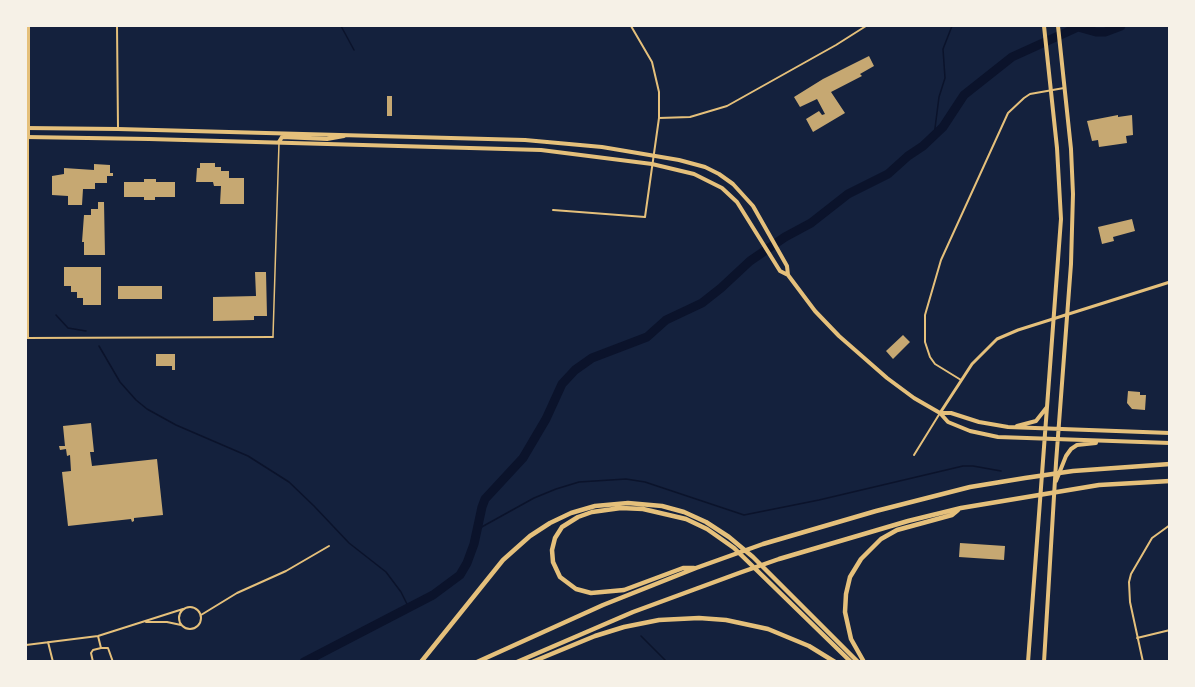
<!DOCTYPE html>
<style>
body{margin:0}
#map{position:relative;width:1195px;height:687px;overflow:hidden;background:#14213d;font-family:Arial,sans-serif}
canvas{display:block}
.frame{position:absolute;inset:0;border:27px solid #f6f1e7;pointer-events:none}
</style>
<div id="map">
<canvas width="1195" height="687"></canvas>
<div class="frame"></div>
</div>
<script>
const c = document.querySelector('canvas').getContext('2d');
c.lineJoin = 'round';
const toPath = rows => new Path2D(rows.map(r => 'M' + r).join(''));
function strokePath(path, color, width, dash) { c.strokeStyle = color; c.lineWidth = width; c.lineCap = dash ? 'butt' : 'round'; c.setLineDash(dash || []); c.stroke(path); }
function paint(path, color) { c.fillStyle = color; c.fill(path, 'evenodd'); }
const stream = toPath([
 [341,26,354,50],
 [934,136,939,97,945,78,943,49,952,26],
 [56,315,68,328,86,331],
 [99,346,120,382,136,400,147,409,176,425,248,456,289,482,314,506,349,543,386,572,401,592,409,608],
 [478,529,534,498,556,489,579,482,626,479,645,482,744,515,819,500,963,466,973,466,1001,471],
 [641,636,667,662]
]);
const river = toPath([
 [304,662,433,595,460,575,467,563,474,544,482,507,485,499,523,458,546,419,562,384,575,370,592,358,647,337,666,320,702,303,721,288,750,261,785,237,811,223,848,194,888,174,908,156,923,146,943,127,964,95,1012,57,1078,27,1096,32,1105,32,1121,26]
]);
const building = toPath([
 [869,56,874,66,860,74,862,76,831,92,845,113,813,132,806,119,819,111,822,115,825,114,817,99,800,107,794,97,823,79],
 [387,96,392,96,392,116,387,116],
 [1118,115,1118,117,1132,115,1133,135,1126,136,1127,143,1099,147,1098,140,1092,141,1087,121],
 [200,163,215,163,215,167,221,167,221,171,229,171,229,178,244,178,244,204,220,204,221,186,214,186,213,182,196,182,197,168,200,168],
 [94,164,110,165,110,173,113,173,113,176,107,176,107,183,95,183,95,189,83,189,82,205,68,205,68,196,52,195,52,176,64,174,64,168,94,170],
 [144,179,156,179,156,182,175,182,175,197,155,197,155,200,144,200,144,197,124,197,124,182,144,182],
 [98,202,104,202,105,255,84,255,84,242,82,242,84,215,91,215,91,209,98,209],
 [1132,219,1135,231,1113,237,1114,241,1102,244,1098,227],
 [64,267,101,267,101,305,83,305,83,298,77,298,77,292,71,292,71,286,64,286],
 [255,272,266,272,267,316,254,316,254,320,213,321,213,297,256,296],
 [118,286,162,286,162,299,118,299],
 [903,335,910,342,893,359,886,351],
 [156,354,175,354,175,370,172,370,172,366,156,366],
 [1128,391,1140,392,1140,395,1146,395,1145,410,1132,409,1127,403],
 [91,423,94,452,90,452,92,466,157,459,163,515,134,518,134,521,132,522,131,519,68,526,62,472,71,471,70,455,67,456,66,449,60,450,59,446,65,446,63,426],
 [960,543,1005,546,1004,560,959,557]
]);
const service = toPath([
 [273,336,279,143]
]);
const minor = toPath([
 [117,26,118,128],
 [659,118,690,117,727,106,836,45,866,26],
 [28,139,28,337],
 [553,210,645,217,659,118,659,92,652,62,631,26],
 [26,338,273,337],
 [961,380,935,364,930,357,925,342,925,315,941,260,1008,113,1024,98,1030,94,1064,88],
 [914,455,940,413],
 '179 618a11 11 0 1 1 22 0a11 11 0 1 1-22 0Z',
 [201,615,237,593,286,571,329,546],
 [146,622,167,622,181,625],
 [1137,638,1170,630],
 [48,642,53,662],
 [26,645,98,636,183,609],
 [102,648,108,648,113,662],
 [93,662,91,653,93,650,101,648,98,636],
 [1143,662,1130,602,1129,582,1131,574,1152,538,1170,525]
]);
const tertiary = toPath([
 [940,413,972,364,997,339,1018,330,1170,282]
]);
const secondary = toPath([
 [28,26,28,137]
]);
const primary = toPath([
 [26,128,118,129,525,140,602,147,679,160,705,167,719,174,733,184,753,206,787,266,788,275],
 [26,137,149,139,541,150,652,164,694,174,722,188,737,202,780,271,788,275,815,311,839,336,887,378,914,398,940,413,948,422,970,431,998,437,1170,443],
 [279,142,282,137,327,139,344,136],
 [940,413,951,413,979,422,1008,427,1170,433],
 [1017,426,1036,421,1047,407],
 [1056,481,1066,456,1071,449,1077,445,1096,443],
 [1028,662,1061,219,1057,148,1044,26],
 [1044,662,1056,463,1071,264,1073,194,1071,149,1058,26]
]);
const motorway = toPath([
 [694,568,683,568,624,590,591,593,576,589,560,577,553,562,552,550,555,538,562,527,578,517,592,512,621,508,643,509,686,519,707,529,734,548,851,662],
 [421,662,503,560,530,536,550,523,571,513,595,506,628,503,662,506,684,512,706,522,729,537,753,557,858,662],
 [477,662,603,605,696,568,763,544,876,511,970,487,1025,478,1073,471,1170,464],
 [517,662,633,612,739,573,779,559,908,521,961,508,1099,485,1170,481],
 [532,662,595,636,624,627,659,620,699,618,726,620,768,629,809,646,835,662],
 [864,662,851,639,845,612,846,594,850,577,861,559,881,539,897,530,952,515,958,510]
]);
strokePath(stream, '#0b132b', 1.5);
strokePath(river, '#0b132b', 9);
paint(building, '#c6a872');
strokePath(service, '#e5c07b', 1.5);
strokePath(minor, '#e5c07b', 2);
strokePath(tertiary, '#e5c07b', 3);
strokePath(secondary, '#e5c07b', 4);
strokePath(primary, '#e5c07b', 4);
strokePath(motorway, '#e5c07b', 4.5);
</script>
